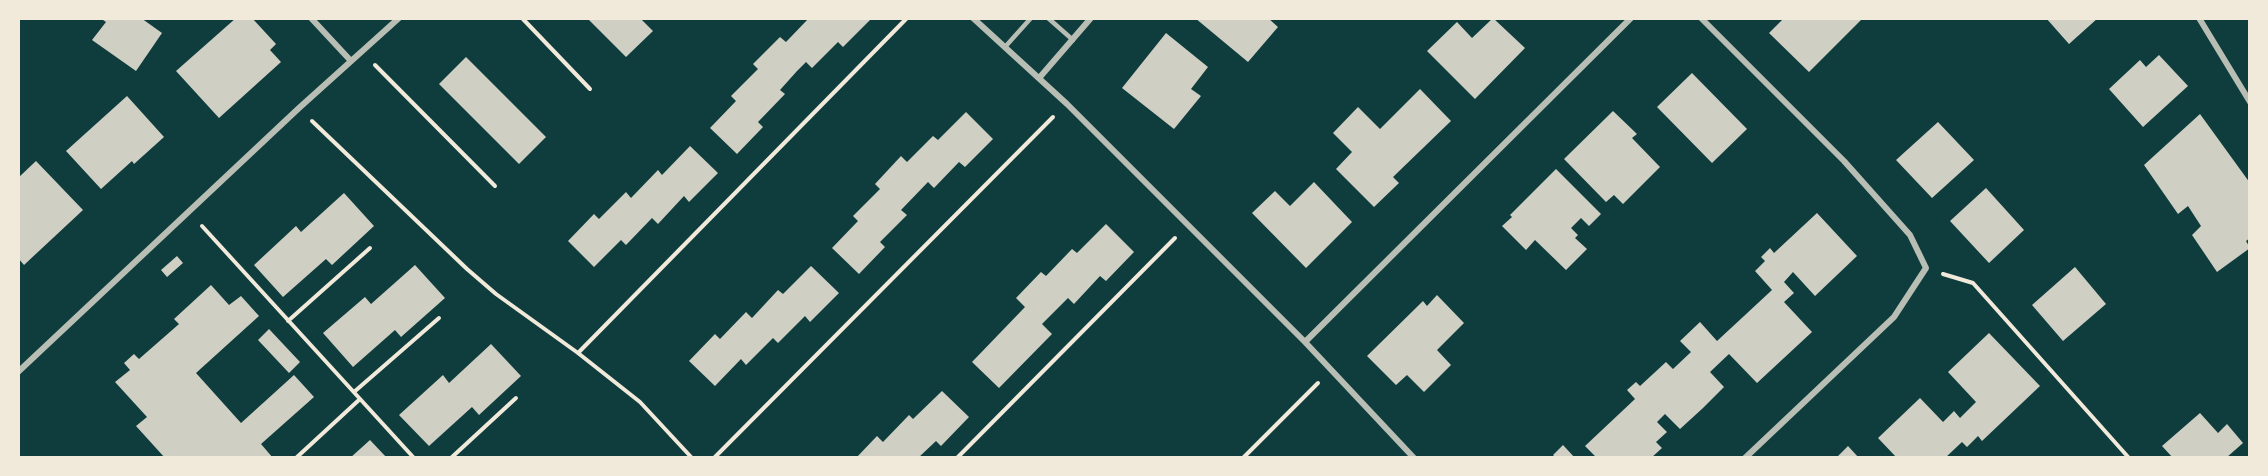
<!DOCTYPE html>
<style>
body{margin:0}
#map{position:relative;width:2268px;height:476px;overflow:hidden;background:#0f3d3e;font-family:Jost,sans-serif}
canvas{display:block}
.frame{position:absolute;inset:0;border:20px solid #f1e9da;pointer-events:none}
</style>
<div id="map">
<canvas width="2268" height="476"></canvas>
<div class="frame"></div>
</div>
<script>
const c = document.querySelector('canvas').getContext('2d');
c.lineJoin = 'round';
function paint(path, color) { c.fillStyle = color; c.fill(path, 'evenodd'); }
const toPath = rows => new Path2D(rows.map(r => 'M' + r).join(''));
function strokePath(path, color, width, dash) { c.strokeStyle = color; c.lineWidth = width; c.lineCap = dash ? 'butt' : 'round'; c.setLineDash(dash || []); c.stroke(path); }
const building = toPath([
 [100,18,141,18,162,33,136,71,92,40,106,22],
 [236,18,252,18,276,44,270,50,281,62,219,118,176,71],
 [587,18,640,18,653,31,626,57],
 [809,18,816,20,818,18,872,18,843,47,838,42,812,68,806,62,797,71,780,90,785,94,758,122,763,127,737,154,710,128,736,101,731,96,758,69,753,64,780,37,786,42],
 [1195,18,1268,18,1278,27,1248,62],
 [1493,18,1525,48,1475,99,1427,51,1457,22,1472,38],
 [1784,18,1863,18,1809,72,1769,33],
 [2046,18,2098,18,2069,44],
 [1166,33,1208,67,1191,89,1201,96,1174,129,1122,88],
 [2159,55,2188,86,2143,127,2109,89,2140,60,2146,67],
 [466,57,546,137,519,164,439,84],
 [1692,73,1747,129,1712,163,1657,107],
 [1420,89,1451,121,1393,177,1399,183,1374,207,1336,169,1352,152,1333,133,1358,107,1380,129],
 [127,96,164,137,134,164,132,161,101,189,66,151],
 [1613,111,1637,134,1632,138,1660,167,1623,204,1614,195,1606,202,1564,159],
 [966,112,993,139,965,167,959,162,934,188,928,182,901,210,907,215,880,242,885,247,859,274,832,248,858,221,853,216,880,189,875,184,901,156,907,162,933,136,938,140],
 [2200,114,2250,183,2250,238,2246,241,2250,248,2217,272,2192,235,2201,226,2188,206,2178,214,2144,165],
 [1938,122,1974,160,1932,198,1896,160],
 [690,146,718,173,689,202,684,196,658,224,652,218,626,245,621,240,594,267,568,241,594,214,599,219,626,192,631,198,658,170,662,175],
 [36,161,83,210,24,265,18,258,18,178],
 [1556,169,1601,214,1589,226,1581,218,1571,228,1578,235,1575,238,1587,249,1566,270,1535,240,1526,250,1502,226,1512,217,1510,215],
 [1314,182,1352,222,1306,268,1252,213,1275,191,1290,206],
 [1986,188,2024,230,1989,263,1950,221],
 [344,193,374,226,332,265,326,259,283,297,254,265,296,226,301,232],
 [1817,213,1857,256,1815,296,1793,272,1784,282,1794,293,1784,302,1812,332,1757,383,1729,354,1710,372,1724,387,1703,408,1680,429,1665,414,1657,422,1667,432,1656,442,1662,448,1651,458,1597,458,1585,446,1635,399,1627,390,1636,382,1640,386,1666,362,1673,369,1691,352,1680,341,1700,322,1717,341,1744,316,1772,290,1755,271,1765,261,1761,257,1770,248,1774,253],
 [1106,224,1134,252,1106,281,1100,276,1074,304,1068,298,1042,324,1052,334,999,388,972,362,1025,307,1016,298,1041,272,1046,276,1072,249,1077,253],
 [177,256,183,263,167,277,161,270],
 [415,265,445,298,401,337,395,330,353,367,323,333,365,297,371,304],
 [811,266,839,293,810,322,805,316,778,343,773,338,746,365,741,359,715,386,689,361,715,334,720,339,746,312,752,318,778,290,783,294],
 [2075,267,2106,304,2063,341,2032,305],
 [211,285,229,305,241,296,259,316,196,373,241,423,294,375,314,397,261,444,273,458,165,458,136,426,147,417,115,382,130,370,124,363,134,354,139,359,179,324,174,319],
 [1437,295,1464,323,1437,350,1451,365,1424,392,1407,375,1396,385,1367,356,1423,301,1427,306],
 [269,329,300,362,289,373,258,340],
 [1989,333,2040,386,1982,441,1978,436,1967,447,1962,442,1945,458,1897,458,1878,438,1920,398,1943,422,1954,411,1960,418,1976,402,1948,372],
 [491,344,521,376,479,415,472,407,429,446,399,415,443,375,449,383],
 [942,391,969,417,941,446,936,441,918,458,856,458,877,436,883,442,909,415,913,419],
 [2200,413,2218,433,2227,424,2243,443,2226,458,2173,458,2162,446],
 [370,440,387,458,350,458],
 [1563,445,1575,458,1556,458,1553,455],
 [1848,446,1859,458,1836,458]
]);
const path = toPath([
 [522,18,590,89],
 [375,65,495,186],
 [312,121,467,269,496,294,578,353,640,402,692,458],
 [202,226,414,458],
 [1943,274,1973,283,2129,458],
 [288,321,370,248],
 [578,353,907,18],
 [354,392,439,318],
 [296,458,360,399],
 [451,458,516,398],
 [714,458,1053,117],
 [957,458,1175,238],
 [1243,458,1318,383]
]);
const service = toPath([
 [1048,18,1073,40],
 [1005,47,1031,18]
]);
const minor = toPath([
 [311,18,351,61],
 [973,18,1067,104,1305,342,1414,458],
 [1701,18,1844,161,1910,235,1926,268,1894,317,1745,458],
 [2199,18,2250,102],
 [1040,77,1091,18],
 [1305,342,1631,18],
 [18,372,299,108,399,18]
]);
paint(building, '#cfcfc3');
strokePath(path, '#f1e9da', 4);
strokePath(service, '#b8beb3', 4.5);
strokePath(minor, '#b8beb3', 6);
</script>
